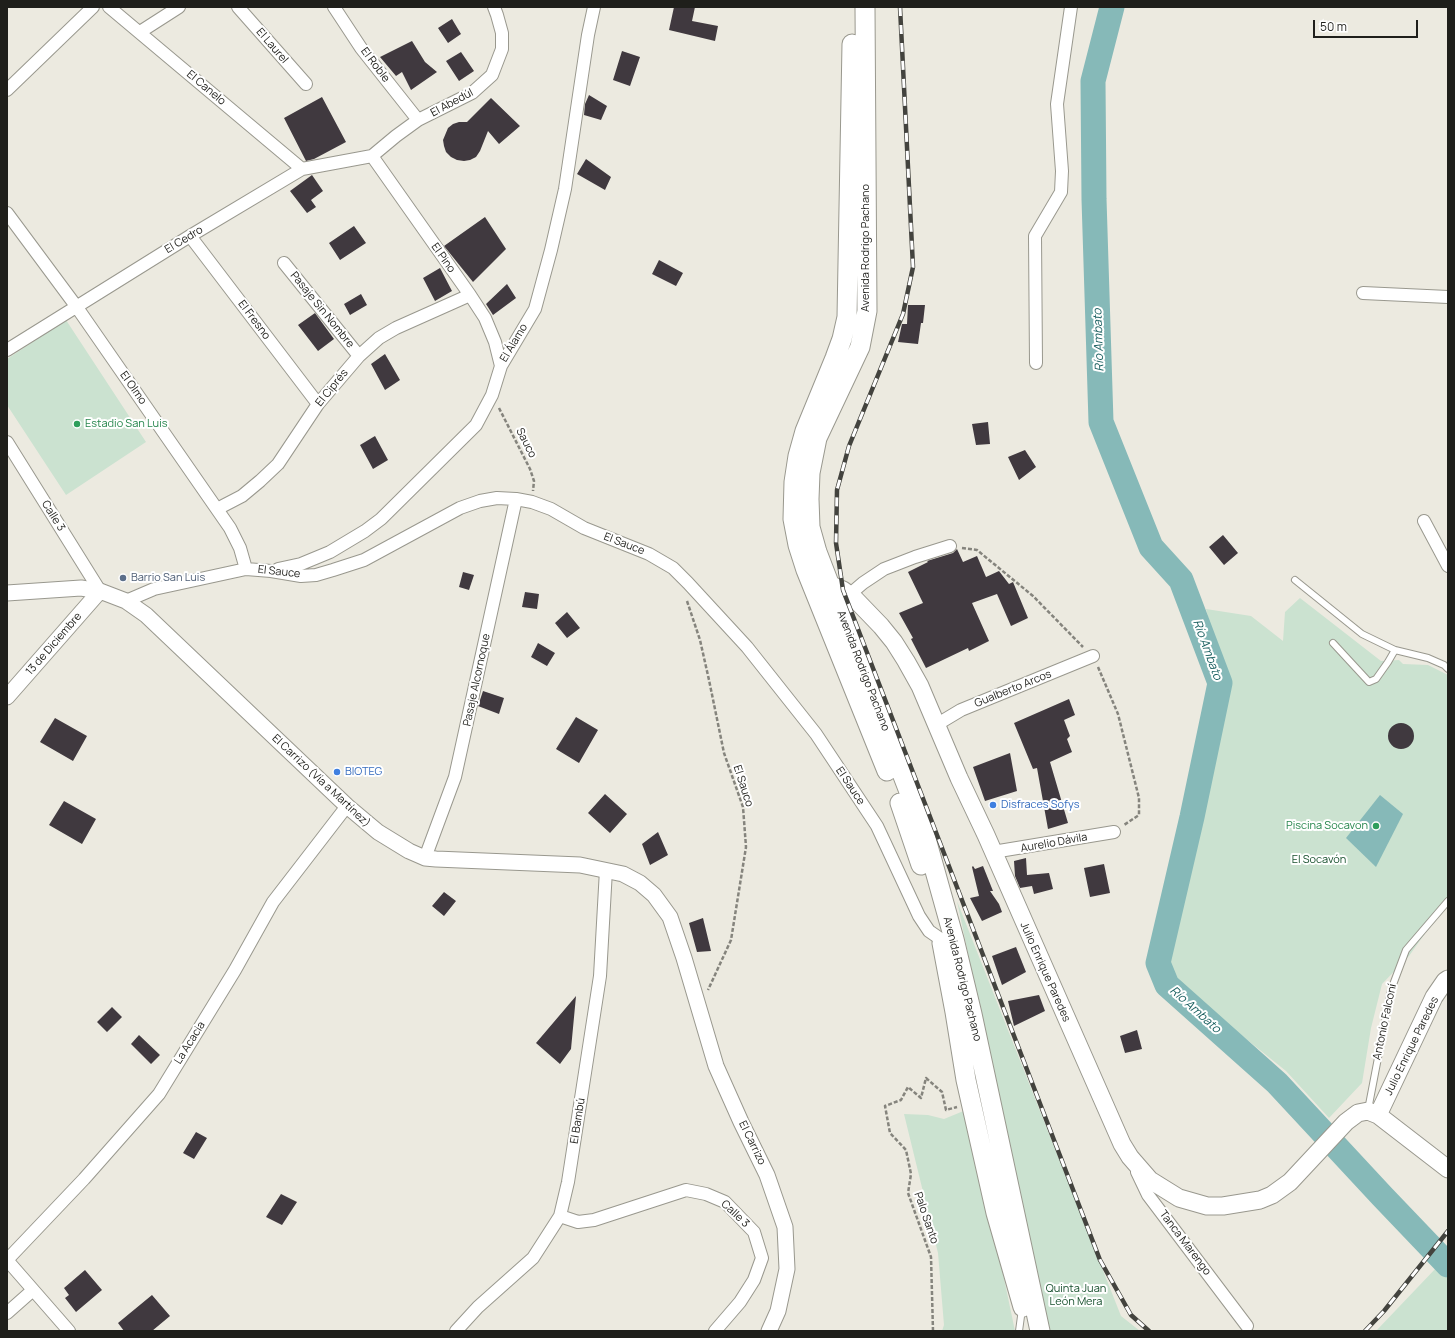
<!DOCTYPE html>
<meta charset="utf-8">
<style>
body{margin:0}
#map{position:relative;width:1455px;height:1338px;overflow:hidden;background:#eceae0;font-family:Manrope,sans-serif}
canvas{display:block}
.frame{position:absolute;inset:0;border:8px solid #1f1f1b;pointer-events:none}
.scale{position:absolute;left:1313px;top:20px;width:105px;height:18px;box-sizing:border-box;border:2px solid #1f1f1b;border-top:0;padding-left:5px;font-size:12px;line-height:14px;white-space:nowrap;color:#1f1f1b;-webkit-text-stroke:3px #fff;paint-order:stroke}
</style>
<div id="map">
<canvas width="1455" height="1338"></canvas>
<div class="frame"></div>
<div class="scale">50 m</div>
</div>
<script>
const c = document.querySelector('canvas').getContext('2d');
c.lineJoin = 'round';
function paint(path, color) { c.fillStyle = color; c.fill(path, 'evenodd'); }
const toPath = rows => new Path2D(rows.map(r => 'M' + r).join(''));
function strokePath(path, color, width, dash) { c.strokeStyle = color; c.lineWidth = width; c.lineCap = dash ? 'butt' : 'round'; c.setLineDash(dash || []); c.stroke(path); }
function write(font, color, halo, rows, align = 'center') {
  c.font = font + ' Manrope,sans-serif'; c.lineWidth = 4; c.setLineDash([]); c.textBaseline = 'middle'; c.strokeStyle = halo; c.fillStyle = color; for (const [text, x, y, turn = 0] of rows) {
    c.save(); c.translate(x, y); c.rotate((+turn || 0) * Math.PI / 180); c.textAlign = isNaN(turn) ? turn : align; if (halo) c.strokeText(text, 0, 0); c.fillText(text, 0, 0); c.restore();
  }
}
const green = toPath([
 [66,320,146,442,66,495,7,405,7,359],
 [1300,598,1381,661,1399,660,1403,664,1428,665,1448,675,1448,901,1409,956,1382,984,1371,1028,1362,1083,1329,1118,1286,1071,1174,981,1166,961,1169,931,1196,818,1225,683,1206,609,1251,616,1283,641,1285,612],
 [957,901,1121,1316,1140,1331,1047,1331],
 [966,1110,993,1226,1015,1331,942,1331,944,1325,938,1253,904,1114,928,1115,944,1119],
 [1437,1267,1448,1279,1448,1331,1376,1331]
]);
const water = toPath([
 [1380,795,1403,814,1376,867,1346,838]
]);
const river = toPath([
 [1112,7,1093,81,1094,199,1101,422,1151,547,1181,580,1220,683,1192,817,1158,963,1167,985,1277,1083,1382,1196,1448,1265]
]);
const building = toPath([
 [674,7,695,7,692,21,718,26,715,41,669,30],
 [452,19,461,34,448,43,438,28],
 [412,41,425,62,437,72,411,90,402,72,396,76,380,57],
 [622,51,640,57,630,86,613,80],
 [461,52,474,71,459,81,446,61],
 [589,95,607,106,601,120,584,115,585,104],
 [322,97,346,142,314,159,306,161,284,118],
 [491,98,520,126,499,144,488,131,480,151,476,157,470,160,464,161,457,160,451,157,446,152,444,146,443,140,448,128,453,124,459,122,467,122],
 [586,159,611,177,605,190,577,174],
 [312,175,323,191,311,200,316,207,307,213,290,191],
 [485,217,506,249,473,282,444,246],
 [354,226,366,243,340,260,329,243],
 [659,260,683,273,676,286,652,274],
 [440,268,452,291,435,301,423,278],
 [507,284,516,298,493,315,486,304],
 [361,294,367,305,350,315,344,304],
 [908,305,925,305,923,323,921,323,918,344,898,342,902,324,907,324],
 [315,313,334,339,318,351,298,325],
 [385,354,400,380,385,390,371,364],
 [988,422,990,444,976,445,972,424],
 [375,436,388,460,373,469,360,445],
 [1025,450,1036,467,1019,480,1008,457],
 [1223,535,1238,553,1224,565,1209,547],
 [957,549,963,562,977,556,986,577,999,571,1009,584,1013,582,1028,618,1011,626,997,594,972,603,989,641,969,651,968,648,926,668,911,639,913,638,899,613,923,603,908,572,928,562,927,561,953,553],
 [463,572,474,575,469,590,459,587],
 [525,592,539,594,537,609,522,607],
 [567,612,580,628,567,638,555,623],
 [538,643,555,653,547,666,531,657],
 [483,691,504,698,499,714,478,706],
 [1069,699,1075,715,1064,720,1070,736,1067,739,1072,752,1050,762,1068,823,1048,829,1037,768,1033,769,1014,723],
 [576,717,598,730,579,763,556,749],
 [55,718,87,736,73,761,40,742],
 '1388 736a13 13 0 1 1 26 0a13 13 0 1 1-26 0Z',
 [1010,753,1017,791,985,801,973,767],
 [605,794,627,814,610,833,588,813],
 [64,801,96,819,82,844,49,825],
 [658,832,668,855,650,865,642,844],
 [1026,858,1027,875,1049,873,1053,889,1034,894,1032,886,1020,888,1015,876,1014,861],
 [1104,864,1110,893,1090,897,1084,868],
 [973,866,975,869,983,866,993,891,990,891,999,904,1002,912,982,921,970,898,979,896,972,867],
 [444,892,456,901,444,916,432,906],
 [703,918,711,951,697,952,689,923],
 [1016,947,1026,972,1002,985,992,956],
 [1039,995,1045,1011,1014,1026,1008,1001],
 [576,996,571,1049,560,1064,536,1043],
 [112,1007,122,1017,107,1032,97,1022],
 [1137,1030,1142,1049,1125,1053,1120,1036],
 [139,1035,160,1055,151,1064,131,1044],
 [196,1132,207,1138,194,1159,183,1153],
 [281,1194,297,1202,282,1225,266,1217],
 [85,1270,102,1290,76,1312,65,1298,69,1295,64,1288],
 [152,1295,170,1316,152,1331,124,1331,118,1323]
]);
const path = toPath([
 [499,408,530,469,534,481,533,491],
 [962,548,977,550,1033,596,1083,647],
 [687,601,700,640,709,680,724,753,743,807,746,847,731,940,708,990],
 [1098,667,1118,714,1139,798,1139,815,1124,825],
 [933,1331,931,1257,908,1193,911,1174,906,1150,890,1133,885,1106,901,1100,908,1087,921,1098,926,1078,942,1092,946,1110,957,1107]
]);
const service = toPath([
 [1295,580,1362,634,1395,650,1428,658,1444,665,1448,669],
 [1333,643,1369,682,1376,679,1388,662,1395,650],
 [1368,1110,1391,990,1406,950,1448,901],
 [1019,1331,1022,1309]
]);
const minor = toPath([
 [109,7,302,169],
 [238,7,306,84],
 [334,7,361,48,418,120],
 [140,32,179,7],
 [7,90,93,7],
 [372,156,470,295,485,318,495,342,501,366],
 [7,213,76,306,230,528,240,548,246,569],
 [190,236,318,404],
 [284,263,359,356],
 [1363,293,1448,297],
 [7,350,190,236,302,169,372,156,396,136,418,120,472,93,492,75,502,49,502,33,497,15,494,7],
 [1036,363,1035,236,1061,192,1062,171,1057,104,1071,7],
 [7,442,100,591],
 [217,509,242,496,260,481,278,464,318,404,359,356,379,338,396,328,470,295],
 [1424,521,1448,566],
 [278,569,301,564,330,552,365,531,381,519,476,425,492,395,501,366,535,309,551,250,565,189,588,35,594,7],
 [849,595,863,583,884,569,915,557,950,546],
 [126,601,154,589,246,569,271,571,301,576,316,575,333,570,364,560,460,508,480,501,497,498,516,499,532,502,551,509,584,528,649,554,673,568,688,583,747,647,816,734,877,826,919,916,929,931,942,940,951,940],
 [936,725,961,710,1093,656],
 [993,852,1114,832],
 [425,858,455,777,516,499],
 [1137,1172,1148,1195,1247,1326],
 [560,1216,578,1222,594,1220,686,1190,706,1194,725,1202,754,1232,762,1258,754,1280,740,1302,715,1331],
 [7,1260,84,1179,159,1094,235,970,273,902,347,806],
 [7,1260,69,1331],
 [7,1313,33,1290],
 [456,1331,478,1307,533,1258,560,1216,568,1182,600,976,606,870]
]);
const tertiary = toPath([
 [7,593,81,588,100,591,126,601,146,615,347,806,378,832,409,851,425,858,436,859,580,865,623,874,640,883,654,895,670,917,684,958,716,1066,741,1122,767,1175,785,1227,787,1269,778,1311,769,1331],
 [7,697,100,591]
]);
const secondary = toPath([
 [821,589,829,584,843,590,854,598,881,626,894,642,906,661,920,686,959,778,986,835,1122,1144,1130,1157,1150,1180,1179,1198,1207,1206,1223,1206,1260,1200,1272,1195,1290,1182,1346,1122,1358,1113,1368,1111,1378,1115,1448,1169],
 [1378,1115,1434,997,1445,981,1448,979]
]);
const primary = toPath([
 [865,7,867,311,860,347,817,438,810,473,809,499,810,527,817,552,923,828,954,939,972,1014,1040,1331],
 [852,44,847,317,842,339,835,358,805,431,798,456,794,482,793,519,798,545,806,570,887,771],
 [900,803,921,865],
 [942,943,955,1012,966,1080,996,1213,1023,1307]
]);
const rail = toPath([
 [900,7,913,267,903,314,849,446,837,490,836,543,843,590,1100,1260,1131,1315,1149,1331],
 [1365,1331,1384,1311,1448,1231]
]);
const markers = [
 [77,424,4,"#2e9e5b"],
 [123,578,4,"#5c6f8a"],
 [337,772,4,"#3f7fe0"],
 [993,805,4,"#3f7fe0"],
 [1376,826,4,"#2e9e5b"]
];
const streetNames = [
 ["El Laurel",272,46,49],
 ["El Roble",375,65,53],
 ["El Canelo",206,88,40],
 ["El Abedúl",452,103,-28],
 ["El Cedro",184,240,-31],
 ["Avenida Rodrigo Pachano",866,248,-90],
 ["El Pino",443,258,55],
 ["Pasaje Sin Nombre",322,310,51],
 ["El Fresno",254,320,53],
 ["El Álamo",514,343,-59],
 ["El Olmo",133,388,55],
 ["El Ciprés",332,388,-51],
 ["Sauco",526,443,63],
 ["Calle 3",53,516,58],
 ["El Sauce",624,544,21],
 ["El Sauce",279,572,6],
 ["13 de Diciembre",54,644,-49],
 ["Avenida Rodrigo Pachano",863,671,69],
 ["Pasaje Alcornoque",477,680,-78],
 ["Gualberto Arcos",1013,689,-22],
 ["El Carrizo (Vía a Martínez)",321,781,43],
 ["El Sauco",743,786,72],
 ["El Sauce",850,786,56],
 ["Aurelio Dávila",1054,843,-10],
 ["Julio Enrique Paredes",1045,972,66],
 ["Avenida Rodrigo Pachano",962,979,76],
 ["Antonio Falconí",1385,1022,-78],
 ["La Acacia",190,1043,-58],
 ["Julio Enrique Paredes",1412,1046,-64],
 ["El Bambú",578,1121,-81],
 ["El Carrizo",752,1143,64],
 ["Calle 3",735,1214,43],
 ["Palo Santo",926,1218,71],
 ["Tanca Marengo",1185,1243,53]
];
const leisureNames = [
 ["Estadio San Luis",85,424],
 ["Piscina Socavon",1368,826,"right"]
];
const serviceNames = [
 ["Barrio San Luis",131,578]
];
const shopNames = [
 ["BIOTEG",345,772],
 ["Disfraces Sofys",1001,805]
];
const parkNames = [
 ["El Socavón",1319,860],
 ["Quinta Juan",1076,1289],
 ["León Mera",1076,1302]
];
const waterNames = [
 ["Río Ambato",1099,340,-92],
 ["Río Ambato",1207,650,70],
 ["Río Ambato",1195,1010,42]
];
paint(green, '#cbe2d0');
paint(water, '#86b9b8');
strokePath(river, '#86b9b8', 25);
paint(building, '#40393f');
strokePath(service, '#99988e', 8);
strokePath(minor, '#99988e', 14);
strokePath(tertiary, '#99988e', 17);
strokePath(secondary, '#99988e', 19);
strokePath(primary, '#99988e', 21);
strokePath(path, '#85847d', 2.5, [4, 2]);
strokePath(service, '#fff', 6);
strokePath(minor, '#fff', 12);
strokePath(tertiary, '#fff', 15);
strokePath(secondary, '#fff', 17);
strokePath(primary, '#fff', 19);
strokePath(rail, '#43433e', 4.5);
strokePath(rail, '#fff', 3, [9]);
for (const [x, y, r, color] of markers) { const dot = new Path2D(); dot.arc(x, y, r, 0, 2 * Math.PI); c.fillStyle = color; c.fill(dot); strokePath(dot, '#fff', 1.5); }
write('11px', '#1f1f1b', '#fff', streetNames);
write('11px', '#27864d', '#fff', leisureNames, 'left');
write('11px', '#4e5e75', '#fff', serviceNames, 'left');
write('11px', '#366cbe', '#fff', shopNames, 'left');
write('11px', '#17502d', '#fff', parkNames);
write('italic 12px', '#195f5f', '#fff', waterNames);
</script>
